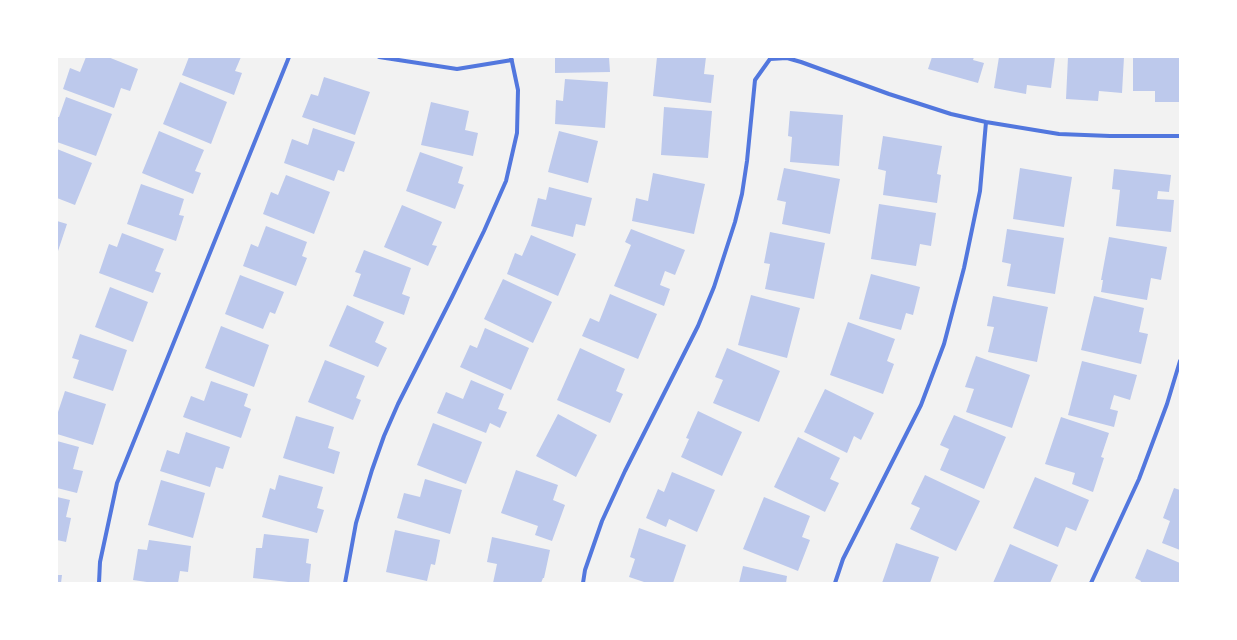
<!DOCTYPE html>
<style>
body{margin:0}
#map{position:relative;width:1237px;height:640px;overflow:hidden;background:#f2f2f2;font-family:"Alegreya Sans",sans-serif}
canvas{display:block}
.frame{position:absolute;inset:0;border:58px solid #fff;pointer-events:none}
</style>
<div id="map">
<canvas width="1237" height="640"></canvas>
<div class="frame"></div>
</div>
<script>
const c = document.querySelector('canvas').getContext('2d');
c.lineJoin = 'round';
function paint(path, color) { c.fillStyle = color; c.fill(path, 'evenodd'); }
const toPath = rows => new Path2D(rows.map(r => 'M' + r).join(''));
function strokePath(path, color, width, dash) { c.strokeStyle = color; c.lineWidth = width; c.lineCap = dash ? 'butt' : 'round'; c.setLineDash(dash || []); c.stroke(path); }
const building = toPath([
 [86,57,108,57,138,69,130,91,121,88,114,108,63,89,70,68,80,72],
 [189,57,241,57,235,71,242,73,234,95,182,75],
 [555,57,609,57,610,72,555,73],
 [657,57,706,57,704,74,714,75,711,103,653,96],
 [932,57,974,57,973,60,984,63,978,83,928,69],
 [999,57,1055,57,1051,88,1027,85,1026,94,994,88],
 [1068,57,1124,57,1122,93,1099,91,1098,101,1066,99],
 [1133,57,1180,57,1180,102,1155,102,1155,91,1133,91],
 [324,77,370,92,355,135,302,117,311,94,318,96],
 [565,79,608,82,605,128,555,124,556,100,563,101],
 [180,82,227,102,211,144,163,124],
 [66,97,112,114,96,156,57,142,57,117,59,117],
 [431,102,469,111,465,130,478,133,473,156,421,145],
 [664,107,712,111,708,158,661,155],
 [790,111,843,115,839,166,790,162,792,137,788,136],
 [313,128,355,142,344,172,338,170,334,181,284,163,292,139,308,145],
 [159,131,204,150,195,171,201,173,193,194,142,173],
 [559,131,598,141,588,183,548,172],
 [883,136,942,146,937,174,941,175,937,203,883,195,886,171,878,169],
 [57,149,92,163,75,205,57,198],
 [420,152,463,167,458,183,464,185,455,209,406,191],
 [784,168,840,179,830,234,782,224,786,202,777,200],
 [1020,168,1072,177,1064,227,1013,219],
 [1114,169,1171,175,1169,192,1158,191,1157,199,1174,200,1171,232,1116,226,1120,190,1112,189],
 [653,173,705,184,694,234,632,221,636,198,648,201],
 [286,175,330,192,314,234,263,214,271,192,278,195],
 [141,184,184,199,179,215,184,216,176,241,127,224],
 [549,187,592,198,585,226,576,224,573,237,531,226,538,198,546,200],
 [879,204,936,213,931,246,920,244,916,266,871,259],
 [402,205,442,222,432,245,437,246,428,266,384,247],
 [57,221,67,224,57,254],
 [266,226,307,242,302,256,307,258,296,286,243,266,251,244,258,247],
 [631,229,685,250,675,275,665,271,660,285,670,289,664,306,614,286,631,245,625,242],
 [1007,229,1064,238,1055,294,1007,286,1011,264,1002,262],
 [770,232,825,243,814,299,765,289,770,264,764,263],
 [122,233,164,249,155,271,161,273,153,293,99,273,109,244,117,247],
 [531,235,576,254,558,296,507,274,515,253,522,256],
 [1109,237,1167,247,1161,280,1151,278,1147,300,1101,292,1103,280,1101,280],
 [364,250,411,268,402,294,410,297,404,315,353,296,361,274,355,272],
 [871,274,920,287,913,315,906,313,901,330,859,319],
 [240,275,284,292,275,314,270,312,263,329,225,314],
 [503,279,552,302,533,343,484,319],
 [110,287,148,302,133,342,95,327],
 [610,294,657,314,638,359,582,336,590,318,599,322],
 [751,295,800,308,787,358,738,345],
 [993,296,1048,307,1037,362,988,352,994,327,987,326],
 [1094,296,1144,308,1139,332,1148,334,1141,364,1081,350],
 [347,305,384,322,375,342,387,348,378,367,329,346],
 [848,322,895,339,887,361,894,364,883,394,830,375],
 [221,326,269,345,254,387,205,368],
 [485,328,529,348,511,390,460,367,470,345,477,348],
 [80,334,127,350,113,391,73,378,79,360,72,358],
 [580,348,625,369,616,391,623,394,610,423,557,400],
 [727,348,780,371,759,422,713,403,723,380,715,377],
 [976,356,1030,375,1012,428,966,412,974,389,965,387],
 [325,360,365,376,356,398,361,400,353,420,308,402],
 [1082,361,1137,375,1130,400,1114,395,1110,409,1118,411,1114,427,1068,415],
 [471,380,504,394,498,409,507,412,500,428,490,423,486,433,437,413,446,392,463,399],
 [211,381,248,394,244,406,251,409,241,438,183,417,191,396,204,401],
 [825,389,874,413,861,440,854,436,847,453,804,432],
 [65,391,106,404,93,445,57,434,57,415],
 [698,411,742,432,722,476,681,457,689,439,686,438],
 [558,414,597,435,576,477,536,456],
 [954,415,1006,437,984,489,940,470,949,449,940,445],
 [296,416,334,427,328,448,340,452,334,474,283,458],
 [1061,417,1109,433,1101,457,1104,458,1093,492,1072,484,1075,473,1045,464],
 [433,423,482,442,466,484,417,465],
 [186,432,230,447,223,469,216,467,210,487,160,471,167,450,179,454],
 [798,437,840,458,830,479,839,483,825,512,774,487],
 [57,441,79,447,73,469,83,471,77,493,57,488],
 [516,470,558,485,553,500,565,505,552,541,535,535,538,526,501,513],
 [672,472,715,490,697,532,669,519,666,527,646,518,658,489,664,492],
 [279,475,323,487,317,508,324,510,317,533,262,517,270,488,275,490],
 [925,475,980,501,956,551,910,529,920,508,911,504],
 [1035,477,1089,500,1076,531,1066,527,1058,547,1013,528],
 [425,479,462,490,450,534,397,518,404,493,420,497],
 [161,480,205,493,193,538,148,525],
 [1174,488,1180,490,1180,550,1162,543,1170,521,1163,518],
 [57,497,70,500,66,517,71,518,66,542,57,540],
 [764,497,810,516,802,537,810,540,798,571,743,549],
 [639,528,686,545,673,583,647,583,629,577,635,559,630,557],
 [395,530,440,540,435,565,431,564,427,581,386,572],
 [264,534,309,539,306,563,311,564,309,583,297,583,253,578,256,548,262,548],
 [492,537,550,550,544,578,543,578,541,583,493,583,497,564,487,562],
 [149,540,191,546,188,572,180,571,178,583,154,583,133,580,138,549,147,550],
 [896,543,939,557,930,583,882,583],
 [1010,544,1058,565,1050,583,993,583],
 [1147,549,1180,563,1180,583,1140,583,1141,581,1135,578],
 [743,566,787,576,786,583,739,583],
 [57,575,62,575,61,583,57,583]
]);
const minor = toPath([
 [379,57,457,69,512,60],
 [99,583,100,562,117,483,289,57],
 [345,583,356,523,372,470,384,436,398,404,452,297,484,231,506,181,517,133,518,90,511,57],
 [583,583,585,570,602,521,625,471,698,326,714,287,735,222,742,194,747,161,755,80,770,59,787,58,801,62,889,94,951,114,986,122,1059,134,1110,136,1180,136],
 [835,583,843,559,921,405,944,344,964,268,980,191,986,122],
 [1091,583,1139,479,1167,404,1180,361]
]);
paint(building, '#bdc9ec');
strokePath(minor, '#5277de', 4);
</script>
